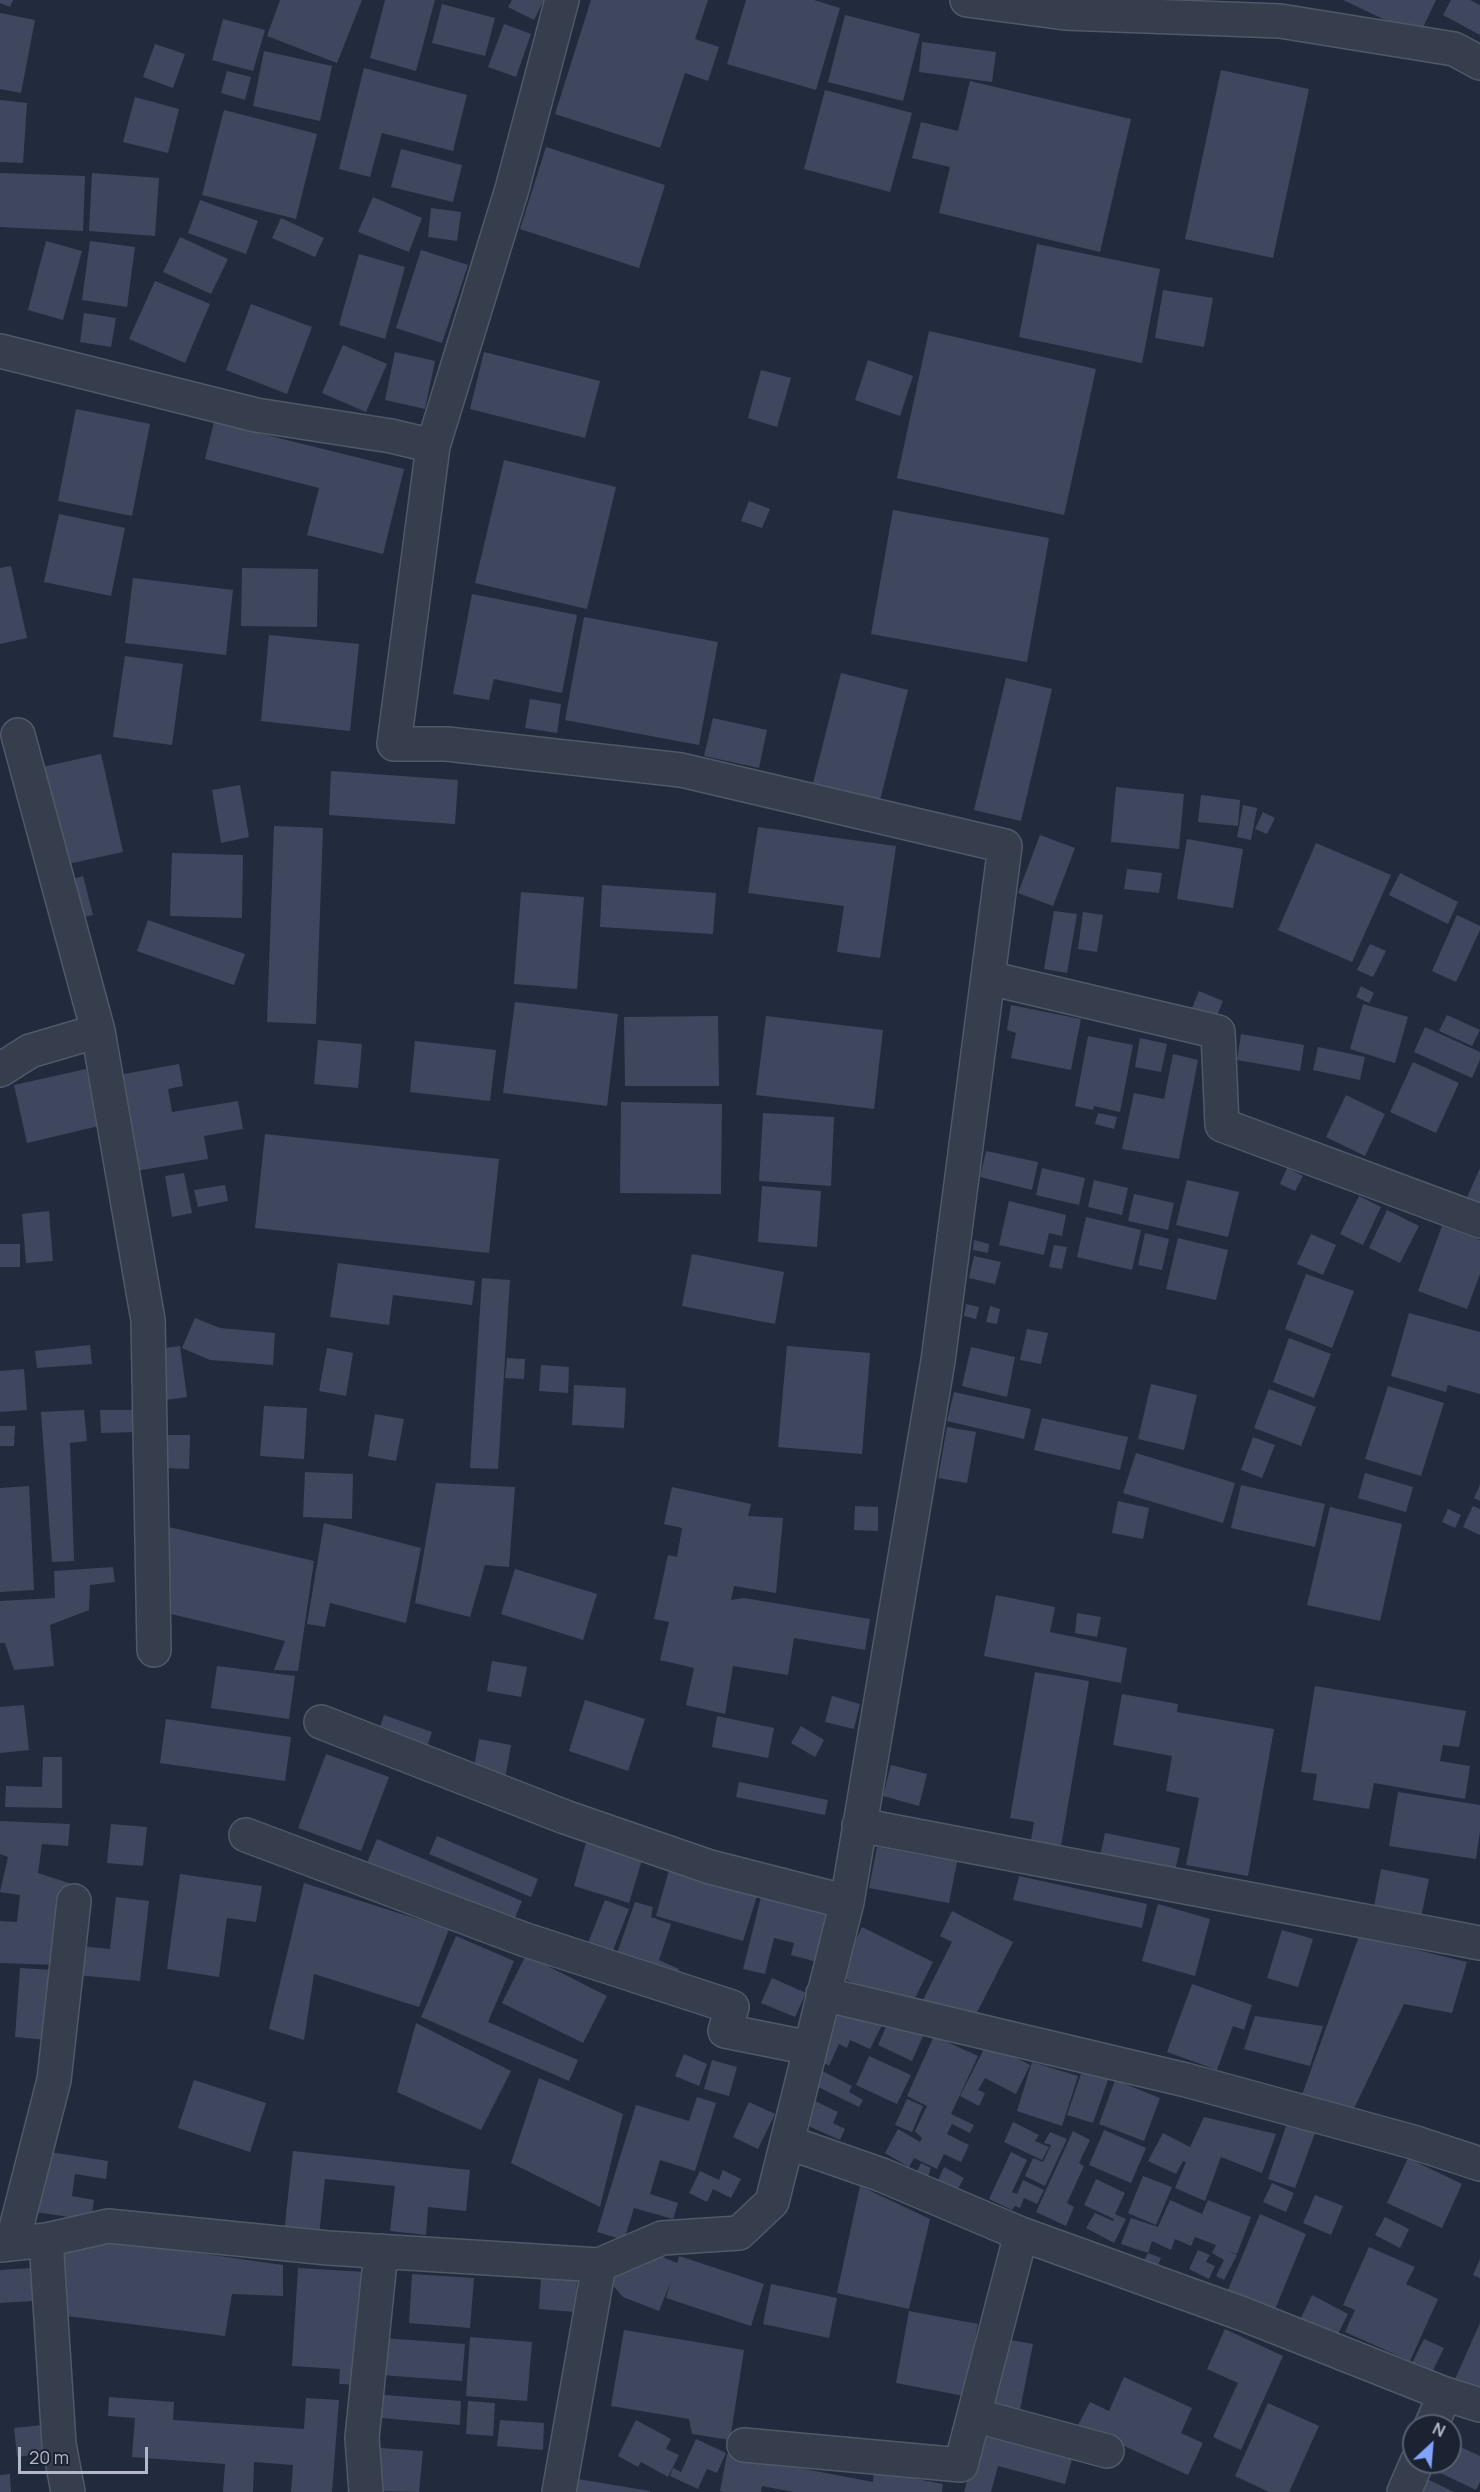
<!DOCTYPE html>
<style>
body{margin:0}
#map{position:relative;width:1480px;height:2492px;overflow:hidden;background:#222b3d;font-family:Manrope,sans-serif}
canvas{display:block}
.north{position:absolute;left:1402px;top:2414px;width:60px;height:60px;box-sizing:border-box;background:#1b2232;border:2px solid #575e6e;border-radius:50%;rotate:26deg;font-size:16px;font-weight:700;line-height:24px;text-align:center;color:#b2b8c9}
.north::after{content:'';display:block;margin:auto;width:21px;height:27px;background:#83a4fc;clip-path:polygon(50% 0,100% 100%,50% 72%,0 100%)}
.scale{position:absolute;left:18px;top:2447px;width:130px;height:27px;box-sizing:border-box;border:3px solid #b2b8c9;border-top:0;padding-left:8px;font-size:18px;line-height:21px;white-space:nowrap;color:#b2b8c9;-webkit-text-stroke:4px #1b2232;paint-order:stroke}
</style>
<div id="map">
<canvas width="1480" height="2492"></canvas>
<div class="north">N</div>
<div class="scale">20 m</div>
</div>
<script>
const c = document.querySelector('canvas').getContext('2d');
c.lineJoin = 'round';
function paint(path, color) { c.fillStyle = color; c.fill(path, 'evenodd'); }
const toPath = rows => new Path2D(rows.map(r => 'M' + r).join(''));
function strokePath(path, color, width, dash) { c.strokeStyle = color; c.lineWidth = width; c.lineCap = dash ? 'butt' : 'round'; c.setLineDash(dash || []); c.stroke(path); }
const building = toPath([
 [0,0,13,0,10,7,0,3],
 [280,0,362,0,337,63,267,36],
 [385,0,435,0,416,71,370,58],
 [512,0,544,0,534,20,508,7],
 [591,0,708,0,695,39,719,47,708,81,685,73,660,148,555,114],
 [746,0,814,0,840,8,816,90,727,64],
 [1343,0,1436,0,1419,36],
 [1451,0,1470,0,1480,5,1480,35,1443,15],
 [442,4,495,18,485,56,432,43],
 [0,13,35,20,21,93,0,89],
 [845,15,920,34,903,101,828,82],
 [223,19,265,30,253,71,212,60],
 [504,24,531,34,516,77,488,67],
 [922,42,996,52,992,82,919,72],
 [155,44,185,54,173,88,143,77],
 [264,51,332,66,320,121,253,106],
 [364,68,467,95,453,151,382,133,370,177,339,169],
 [1221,70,1309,89,1273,258,1185,239],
 [227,71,251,77,245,100,221,93],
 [970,81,1131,119,1100,252,939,213,950,167,912,158,921,122,958,131],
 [825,90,912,113,890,192,804,169],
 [135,97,179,109,168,153,123,142],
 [0,100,27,103,23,163,0,162],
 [224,110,317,134,296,219,202,195],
 [546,147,665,185,639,268,520,229],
 [401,149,462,165,453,202,391,187],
 [0,173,85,176,83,231,0,227],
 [92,173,159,178,155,236,89,231],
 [373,197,422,218,409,252,358,232],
 [200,200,258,221,246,254,188,233],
 [431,208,461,212,457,241,428,237],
 [281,218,324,238,315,257,272,238],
 [180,237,228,259,211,294,163,272],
 [46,241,82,251,63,320,28,310],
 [90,241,135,247,127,307,82,300],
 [1037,244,1160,269,1142,363,1019,337],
 [421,250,468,265,442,343,396,328],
 [359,254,405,267,385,339,339,325],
 [155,281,210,304,185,363,129,339],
 [1163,290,1213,298,1204,347,1155,338],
 [251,304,312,327,287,394,226,370],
 [84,313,116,318,111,347,80,342],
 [929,331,1096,369,1064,515,897,478],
 [343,345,387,364,366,412,322,393],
 [395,352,435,361,425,409,385,400],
 [484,352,600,381,585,438,470,409],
 [868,360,913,376,900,416,855,400],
 [761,370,791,378,777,427,748,418],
 [76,409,150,424,132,516,58,501],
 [214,422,404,469,383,554,307,535,319,488,205,459],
 [504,460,616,487,587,609,475,583],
 [749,501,770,509,762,528,741,521],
 [893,510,1049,538,1027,662,871,634],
 [59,514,125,528,111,596,44,582],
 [11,566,27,638,0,644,0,568],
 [242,568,318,569,317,627,241,626],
 [133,578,233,590,226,655,125,643],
 [472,594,577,615,562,693,494,679,489,700,453,694],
 [584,617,718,642,699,745,565,720],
 [269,635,359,644,350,731,261,721],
 [125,656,183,664,172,745,113,737],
 [841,673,908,690,880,800,813,783],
 [1006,678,1052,689,1021,821,974,810],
 [530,699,561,704,557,733,525,728],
 [713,718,767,730,759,768,704,756],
 [101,754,123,852,63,865,42,767],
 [331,771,458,780,455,824,329,815],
 [240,785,249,837,221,843,212,790],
 [1116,787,1184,794,1179,849,1111,842],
 [1201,795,1240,800,1238,826,1198,822],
 [1243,805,1257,808,1251,840,1237,837],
 [1263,812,1275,818,1267,834,1255,829],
 [274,826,323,828,316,1024,267,1022],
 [758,827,896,846,880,958,837,952,844,906,748,893],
 [1040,835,1075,848,1053,906,1018,893],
 [1187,839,1243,849,1233,908,1177,899],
 [1316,843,1391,875,1352,962,1278,930],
 [172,853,243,855,242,918,170,916],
 [1127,869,1162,873,1159,893,1124,889],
 [1400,873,1458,902,1448,924,1389,895],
 [83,876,93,915,79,918,70,880],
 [602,885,716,893,713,934,600,927],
 [521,892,584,897,577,989,514,984],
 [1054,911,1077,914,1067,973,1044,969],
 [1083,912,1103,915,1097,952,1078,949],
 [1457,915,1480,926,1480,930,1456,982,1432,971],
 [148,920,245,954,234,985,137,951],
 [1370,944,1386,951,1373,977,1357,970],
 [1361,986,1374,993,1369,1003,1356,997],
 [1199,991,1223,1001,1216,1018,1192,1008],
 [515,1002,618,1014,607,1106,503,1093],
 [1363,1004,1408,1017,1395,1063,1350,1049],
 [1011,1005,1081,1019,1071,1070,1011,1058,1016,1033,1007,1030],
 [1447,1015,1480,1030,1472,1046,1439,1031],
 [718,1016,719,1086,625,1086,624,1017],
 [766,1016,883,1030,874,1109,756,1095],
 [1425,1027,1480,1052,1480,1060,1472,1078,1414,1052],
 [1241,1034,1304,1045,1300,1071,1237,1060],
 [1088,1036,1133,1045,1120,1112,1094,1106,1093,1110,1075,1106],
 [1140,1038,1167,1044,1161,1072,1135,1067],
 [318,1040,362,1044,358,1088,314,1084],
 [415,1041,496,1050,490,1101,410,1092],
 [1318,1047,1365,1057,1360,1080,1313,1070],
 [1173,1054,1198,1060,1179,1159,1122,1149,1134,1093,1164,1099],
 [1413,1062,1459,1083,1436,1133,1390,1112],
 [179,1064,183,1086,168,1089,172,1112,238,1101,243,1129,204,1136,208,1159,130,1172,113,1076],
 [86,1069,99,1126,27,1143,14,1085],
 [1346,1095,1385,1114,1365,1156,1326,1137],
 [621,1102,722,1104,721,1194,620,1193],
 [763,1113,834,1117,831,1186,759,1181],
 [1098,1113,1117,1117,1114,1129,1095,1124],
 [265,1134,499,1159,489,1253,255,1228],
 [986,1151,1038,1162,1032,1190,980,1177],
 [1042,1168,1085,1178,1079,1205,1036,1195],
 [1287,1168,1303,1176,1295,1191,1280,1184],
 [1480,1168,1480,1208,1465,1202],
 [184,1173,192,1213,172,1217,165,1176],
 [1094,1180,1128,1188,1122,1215,1088,1207],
 [1187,1180,1239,1192,1228,1237,1176,1225],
 [225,1185,228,1201,198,1207,194,1190],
 [762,1186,821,1191,817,1247,758,1242],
 [1134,1194,1174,1203,1168,1230,1128,1221],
 [1359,1196,1381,1207,1363,1245,1340,1234],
 [1009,1201,1066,1215,1062,1236,1049,1233,1044,1255,999,1245],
 [1387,1210,1419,1226,1400,1263,1369,1248],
 [49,1211,53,1261,26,1263,22,1214],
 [1086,1217,1141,1230,1132,1270,1077,1257],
 [1442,1226,1480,1240,1480,1274,1467,1309,1418,1291],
 [1145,1233,1169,1239,1162,1270,1138,1265],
 [1311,1234,1336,1245,1323,1275,1297,1264],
 [1178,1238,1228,1250,1216,1300,1166,1289],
 [974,1240,989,1244,988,1253,973,1250],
 [0,1244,20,1244,20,1267,0,1267],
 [1054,1245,1067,1247,1062,1269,1049,1267],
 [692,1254,784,1272,775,1324,682,1306],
 [974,1256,1001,1262,995,1284,969,1278],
 [338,1263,475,1281,472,1305,393,1295,389,1325,330,1317],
 [1306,1274,1354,1291,1332,1348,1285,1329],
 [482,1278,510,1280,498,1469,470,1468],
 [966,1304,979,1307,976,1319,964,1316],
 [990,1306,1000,1309,997,1324,986,1322],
 [1409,1313,1480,1332,1480,1394,1448,1385,1446,1392,1391,1376],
 [195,1318,220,1328,275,1333,273,1365,210,1360,182,1348],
 [1027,1329,1048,1333,1041,1364,1020,1360],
 [1289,1338,1331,1354,1314,1398,1273,1382],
 [90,1345,92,1364,37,1368,35,1351],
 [180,1346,187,1397,166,1400,158,1349],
 [787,1346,870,1353,862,1454,778,1447],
 [971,1347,1015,1357,1007,1397,962,1386],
 [327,1348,353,1353,346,1396,319,1391],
 [507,1358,525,1359,524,1379,505,1378],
 [541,1365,569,1367,568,1393,539,1391],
 [24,1369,27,1410,0,1412,0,1371],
 [1151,1384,1197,1395,1184,1450,1138,1439],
 [574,1385,626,1388,624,1428,572,1425],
 [1388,1386,1444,1403,1421,1476,1365,1459],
 [1269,1389,1316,1407,1301,1446,1254,1428],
 [954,1392,1031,1409,1024,1439,947,1421],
 [264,1406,307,1408,304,1459,260,1456],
 [84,1410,87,1441,70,1443,74,1561,52,1562,41,1412],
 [100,1410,135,1410,135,1432,101,1433],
 [375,1414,404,1419,396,1461,368,1456],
 [1042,1418,1128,1437,1120,1470,1034,1450],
 [0,1426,15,1426,14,1446,0,1446],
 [947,1427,976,1432,967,1483,938,1478],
 [166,1435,190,1435,189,1469,165,1468],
 [1253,1437,1275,1445,1262,1478,1241,1470],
 [1136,1453,1235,1483,1223,1523,1123,1493],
 [305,1472,353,1474,352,1519,303,1517],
 [1365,1473,1413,1487,1406,1512,1358,1498],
 [436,1483,515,1487,509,1567,485,1565,470,1617,415,1603],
 [1241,1485,1325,1504,1315,1547,1231,1528],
 [1480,1485,1480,1501,1474,1498],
 [29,1486,34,1590,0,1592,0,1488],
 [672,1487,751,1504,748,1516,783,1518,776,1593,734,1586,731,1600,744,1598,870,1619,865,1650,794,1638,788,1675,733,1666,725,1714,686,1705,694,1668,660,1660,669,1622,654,1619,668,1555,677,1557,682,1528,664,1524],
 [1118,1501,1149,1508,1143,1539,1112,1533],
 [855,1506,878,1507,878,1531,854,1530],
 [1473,1506,1480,1509,1480,1535,1463,1527],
 [1330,1507,1402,1524,1380,1621,1307,1605],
 [1448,1509,1461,1515,1455,1528,1442,1522],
 [324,1523,421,1548,406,1623,330,1603,325,1627,307,1624],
 [160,1525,314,1561,298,1671,274,1670,285,1641,171,1614],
 [113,1567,115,1582,90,1585,89,1610,50,1625,54,1666,14,1670,5,1643,0,1643,0,1601,55,1598,54,1571],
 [515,1569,597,1594,583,1640,501,1614],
 [996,1595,1055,1607,1050,1632,1127,1648,1121,1683,984,1656],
 [1077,1613,1101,1617,1097,1637,1075,1633],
 [492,1661,527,1667,521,1697,487,1691],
 [217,1666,295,1676,289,1719,211,1708],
 [1035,1672,1089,1681,1060,1852,1030,1846,1034,1822,1010,1818],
 [1315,1686,1466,1711,1459,1747,1443,1745,1440,1761,1470,1766,1465,1799,1374,1783,1369,1809,1313,1800,1317,1774,1301,1772],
 [1122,1694,1178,1704,1177,1712,1274,1729,1248,1876,1186,1865,1199,1798,1166,1791,1172,1756,1113,1745],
 [832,1696,860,1704,854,1729,825,1722],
 [585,1700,645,1719,628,1771,569,1751],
 [24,1705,29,1750,0,1753,0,1707],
 [384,1715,432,1732,424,1755,376,1738],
 [717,1716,774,1728,768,1758,712,1747],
 [166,1719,291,1737,285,1781,160,1763],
 [801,1726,824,1740,815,1757,791,1743],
 [479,1739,511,1745,505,1779,473,1773],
 [326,1754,389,1777,361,1851,298,1828],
 [43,1757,62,1757,62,1808,5,1807,6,1786,42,1787],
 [891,1765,927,1774,919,1806,883,1796],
 [739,1782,828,1800,825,1815,736,1797],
 [1398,1792,1480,1805,1480,1831,1476,1859,1389,1846],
 [0,1821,70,1824,68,1846,42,1844,38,1873,72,1884,58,1965,0,1963,0,1921,17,1922,20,1895,0,1892,8,1857,0,1854],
 [111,1824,147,1827,143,1866,107,1863],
 [1105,1833,1180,1848,1174,1876,1099,1861],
 [437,1836,538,1879,531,1897,429,1854],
 [377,1839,522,1901,511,1927,366,1865],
 [586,1843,642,1860,629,1903,574,1886],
 [877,1847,957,1862,949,1903,869,1888],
 [1381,1869,1429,1879,1421,1917,1374,1907],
 [669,1870,757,1896,743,1941,656,1916],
 [180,1874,262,1886,256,1922,227,1918,219,1977,167,1969],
 [1019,1876,1147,1904,1142,1928,1013,1900],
 [304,1883,449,1929,419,2007,314,1974,304,2040,269,2029],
 [116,1897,149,1901,140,1981,77,1975,80,1946,110,1949],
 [761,1897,829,1914,817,1962,791,1955,794,1943,774,1938,765,1974,743,1969],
 [605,1900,629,1909,610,1958,586,1948],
 [635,1902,653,1907,651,1917,671,1924,659,1960,679,1969,676,1982,614,1962],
 [1158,1904,1210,1919,1195,1976,1142,1961],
 [952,1911,1013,1942,971,2024,923,2000,952,1942,940,1936],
 [862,1927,933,1962,909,2010,839,1976],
 [1282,1930,1313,1939,1298,1987,1267,1978],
 [456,1936,514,1961,488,2022,578,2060,569,2081,421,2017],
 [1359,1936,1467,1962,1452,2013,1404,2004,1348,2121,1298,2106],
 [526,1955,607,1996,583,2043,502,2003],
 [20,1968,53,1970,48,2040,15,2037],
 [772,1978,806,1993,795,2017,761,2003],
 [1192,1984,1252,2005,1244,2030,1233,2026,1217,2070,1167,2052],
 [834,2004,882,2025,870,2049,850,2040,847,2048,839,2044,829,2066,821,2061],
 [1255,2016,1323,2026,1310,2066,1244,2049],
 [889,2020,923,2036,912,2061,878,2045],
 [416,2023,511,2071,481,2130,397,2092],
 [934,2036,978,2056,951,2114,974,2125,970,2133,952,2124,947,2134,969,2145,961,2162,944,2154,937,2169,914,2158,909,2167,885,2153,898,2129,920,2142,922,2138,915,2131,927,2106,907,2096],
 [987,2043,1030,2065,1016,2094,985,2078,978,2090,985,2093,979,2106,960,2096],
 [684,2054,707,2064,699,2086,675,2076],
 [869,2056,911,2075,897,2104,856,2085],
 [712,2060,737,2067,729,2096,704,2089],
 [1032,2062,1078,2076,1062,2126,1017,2111],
 [1083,2068,1109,2077,1093,2123,1067,2115],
 [822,2071,852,2086,849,2092,863,2100,859,2107,814,2085],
 [539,2078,623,2114,600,2207,511,2163],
 [194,2080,266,2103,250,2152,178,2128],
 [1115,2080,1160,2098,1144,2141,1099,2124],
 [697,2097,716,2103,695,2171,660,2160,650,2194,678,2203,673,2219,634,2208,624,2240,597,2232,636,2105,689,2121],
 [907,2099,923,2106,912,2132,895,2125],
 [815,2101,838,2112,833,2123,845,2129,840,2140,804,2124],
 [749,2102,775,2114,758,2149,733,2137],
 [1204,2117,1276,2134,1262,2173,1221,2157,1205,2201,1175,2188,1186,2162,1183,2161,1176,2174,1148,2161,1163,2133,1190,2147],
 [1013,2122,1039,2135,1035,2141,1049,2147,1042,2160,1004,2142],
 [1287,2123,1315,2133,1295,2188,1268,2179],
 [1104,2130,1146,2148,1131,2183,1089,2165],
 [1073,2131,1090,2140,1079,2163,1084,2166,1067,2203,1074,2207,1066,2226,1036,2212],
 [1050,2132,1067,2139,1045,2186,1025,2176,1033,2158,1043,2162,1051,2145,1044,2143],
 [43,2151,108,2161,106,2179,75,2174,72,2196,94,2200,91,2220,34,2212],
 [293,2151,470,2170,466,2211,428,2207,426,2235,390,2231,395,2186,325,2179,319,2236,284,2233],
 [1011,2152,1027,2160,1012,2192,1017,2194,1023,2180,1044,2190,1037,2204,1024,2198,1020,2208,1015,2206,1012,2210,989,2199],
 [1408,2158,1462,2184,1442,2228,1387,2203],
 [921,2163,931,2168,928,2176,917,2172],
 [944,2167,964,2178,955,2194,936,2185],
 [723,2170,741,2179,731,2198,713,2189,707,2202,689,2193,700,2171,719,2180],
 [1143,2176,1172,2187,1156,2225,1128,2213],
 [1096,2179,1125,2193,1115,2214,1126,2219,1114,2243,1086,2228,1095,2213,1113,2221,1114,2219,1084,2205],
 [1272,2183,1294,2193,1286,2212,1263,2202],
 [860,2186,930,2219,909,2309,837,2293],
 [1315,2195,1343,2206,1331,2235,1303,2223],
 [1170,2200,1202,2214,1208,2200,1251,2217,1237,2254,1226,2250,1237,2255,1224,2280,1216,2276,1224,2260,1212,2253,1216,2245,1195,2237,1191,2246,1175,2239,1171,2250,1152,2241,1148,2253,1161,2258,1156,2270,1142,2264,1148,2253,1121,2244,1131,2218,1158,2227],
 [1260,2214,1306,2234,1274,2312,1227,2292],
 [1385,2217,1409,2229,1400,2248,1375,2235],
 [92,2238,283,2265,283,2296,232,2294,225,2336,59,2315,61,2252],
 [1369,2247,1415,2267,1406,2284,1438,2299,1410,2361,1345,2332,1355,2310,1343,2305],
 [1198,2250,1210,2255,1206,2262,1215,2266,1209,2279,1189,2269],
 [660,2256,677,2263,679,2256,764,2284,751,2326,666,2298,671,2281,659,2311,623,2297,609,2281,612,2274],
 [1480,2259,1480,2278,1473,2275],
 [30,2268,33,2301,0,2303,0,2270],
 [298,2268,366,2272,359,2385,339,2384,340,2369,292,2366],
 [412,2274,474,2278,470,2328,409,2323],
 [541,2279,577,2281,575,2312,539,2309],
 [771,2284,837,2298,829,2338,763,2324],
 [1312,2295,1348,2314,1336,2338,1300,2320],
 [909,2311,978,2324,964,2396,896,2383],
 [1480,2323,1480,2391,1455,2379],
 [1225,2329,1283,2356,1241,2450,1213,2437,1238,2383,1207,2369],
 [624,2330,744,2350,730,2440,692,2434,689,2419,611,2406],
 [470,2337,532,2342,527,2401,466,2396],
 [383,2338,465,2344,462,2381,381,2375],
 [1005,2339,1033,2344,1019,2415,991,2410],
 [1424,2339,1444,2348,1432,2372,1412,2363],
 [1124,2377,1192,2408,1181,2433,1203,2443,1188,2475,1078,2425,1090,2402,1109,2411],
 [373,2394,461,2401,460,2425,371,2417],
 [109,2397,174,2402,173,2420,304,2429,306,2398,339,2400,332,2492,291,2492,293,2465,254,2462,253,2492,223,2492,225,2464,132,2457,135,2418,108,2416],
 [468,2401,495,2403,493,2436,466,2434],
 [1268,2403,1319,2426,1289,2492,1269,2492,1235,2476],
 [500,2420,544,2423,543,2450,497,2446],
 [636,2420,671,2439,666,2449,679,2455,668,2477,641,2462,638,2467,618,2456],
 [43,2425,47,2453,17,2457,14,2428],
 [981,2431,1073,2456,1065,2484,998,2466,991,2492,964,2492],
 [696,2439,726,2453,717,2473,707,2469,698,2489,670,2476,673,2468,681,2472],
 [1450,2442,1480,2456,1480,2482,1476,2490,1434,2470,1437,2462,1450,2462],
 [381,2448,423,2451,419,2492,377,2491],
 [727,2454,873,2482,874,2471,943,2484,942,2492,794,2492,762,2486,761,2492,724,2492,720,2491],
 [10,2474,11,2492,0,2492,0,2475],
 [1425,2478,1454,2492,1420,2492],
 [578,2479,650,2491,650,2492,576,2492]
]);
const minor = toPath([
 [967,0,1065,13,1280,21,1454,49,1480,63],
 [0,351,256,415,391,436,433,446,512,189,562,0],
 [18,735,98,1031,148,1320,154,1650],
 [989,978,1218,1032,1222,1125,1480,1221],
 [0,1070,30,1051,98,1031],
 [321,1722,565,1817,710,1867,847,1902],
 [859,1825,1480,1943],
 [246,1835,523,1939,732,2007,725,2031,810,2048],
 [823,1994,1186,2080,1413,2142,1480,2164],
 [787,2142,882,2175,1021,2234,1243,2314,1445,2394,1480,2405],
 [46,2240,59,2444,68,2492],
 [12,2244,54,2080,74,1901],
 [0,2245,46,2240,108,2226,328,2248,599,2265,662,2238,739,2233,772,2202,847,1902,938,1361,1005,846,681,770,447,744,394,744,433,446],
 [974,2415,1107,2451],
 [1431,2426,1445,2394],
 [744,2445,961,2465,1021,2234],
 [366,2492,362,2438,381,2251],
 [559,2492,599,2265],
 [1404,2492,1417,2462]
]);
paint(building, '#3e475e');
strokePath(minor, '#515868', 36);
strokePath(minor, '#363d4d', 33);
</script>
